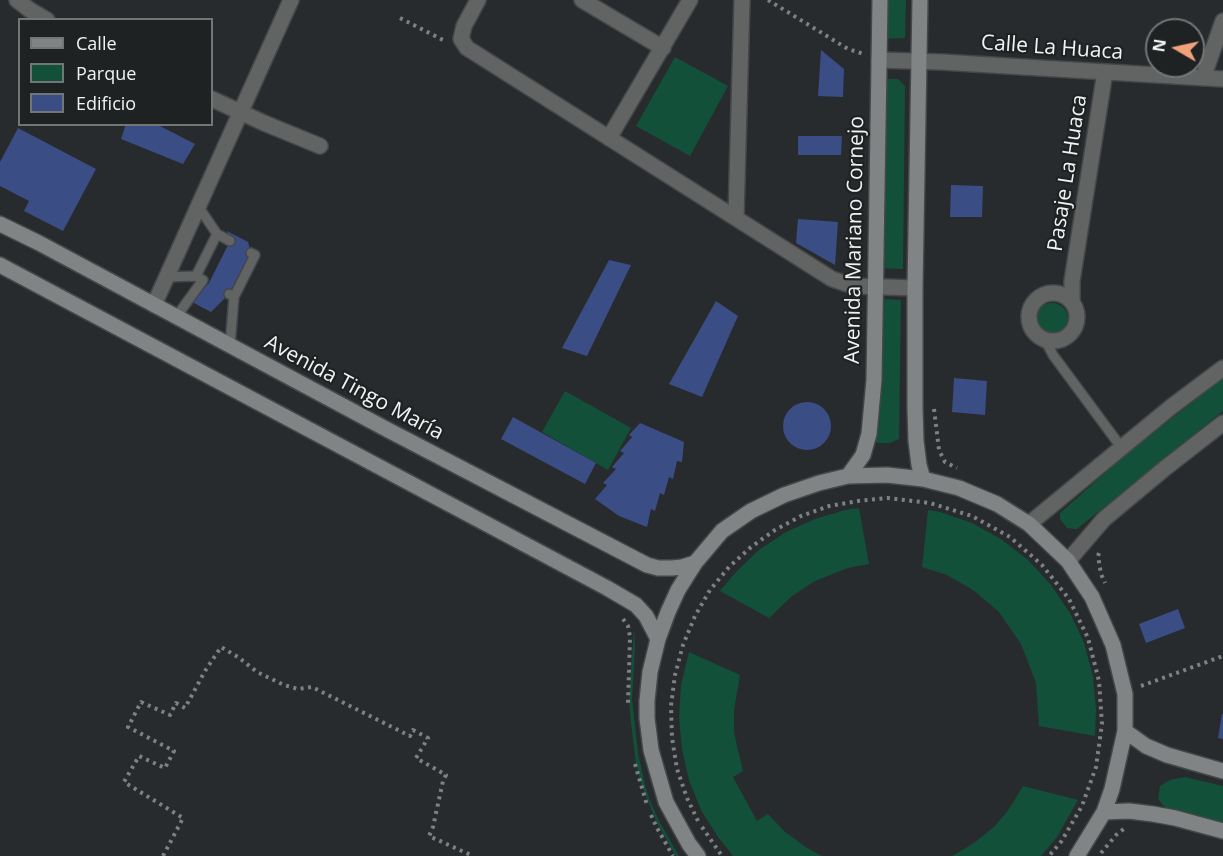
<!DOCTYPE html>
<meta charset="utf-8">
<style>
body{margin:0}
#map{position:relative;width:1223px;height:856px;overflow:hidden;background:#282b2d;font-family:"Open Sans",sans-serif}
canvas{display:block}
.legend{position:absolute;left:18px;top:18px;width:195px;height:108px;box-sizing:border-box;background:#1e2223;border:2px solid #727677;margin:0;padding:8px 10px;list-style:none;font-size:18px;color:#f0f3f4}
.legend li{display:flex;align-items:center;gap:12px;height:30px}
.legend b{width:30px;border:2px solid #727677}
.north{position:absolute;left:1145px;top:18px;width:60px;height:60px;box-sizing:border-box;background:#1e2223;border:2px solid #727677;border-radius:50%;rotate:279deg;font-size:16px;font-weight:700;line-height:24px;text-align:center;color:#f0f3f4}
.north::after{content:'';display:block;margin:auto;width:21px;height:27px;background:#f0a27a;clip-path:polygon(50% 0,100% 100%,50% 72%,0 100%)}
</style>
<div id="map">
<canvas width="1223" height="856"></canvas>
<ul class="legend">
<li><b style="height:8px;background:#808484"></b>Calle</li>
<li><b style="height:16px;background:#125039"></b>Parque</li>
<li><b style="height:16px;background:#3a4d84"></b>Edificio</li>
</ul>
<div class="north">N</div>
</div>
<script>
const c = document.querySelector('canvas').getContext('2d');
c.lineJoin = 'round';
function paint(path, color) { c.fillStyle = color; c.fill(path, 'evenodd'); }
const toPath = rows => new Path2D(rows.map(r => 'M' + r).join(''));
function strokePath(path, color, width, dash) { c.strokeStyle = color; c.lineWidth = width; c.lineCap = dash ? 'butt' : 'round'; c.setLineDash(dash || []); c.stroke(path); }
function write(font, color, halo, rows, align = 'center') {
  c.font = font + ' "Open Sans",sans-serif'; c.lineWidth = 4.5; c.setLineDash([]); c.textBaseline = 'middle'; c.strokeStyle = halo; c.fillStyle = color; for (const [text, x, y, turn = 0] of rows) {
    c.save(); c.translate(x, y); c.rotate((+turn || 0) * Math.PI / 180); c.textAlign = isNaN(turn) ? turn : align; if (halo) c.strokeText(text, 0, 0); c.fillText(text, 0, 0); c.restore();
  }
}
const green = toPath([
 [876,0,906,0,905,38,876,39],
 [675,57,728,86,690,156,636,126],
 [883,79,898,79,905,86,903,269,873,268],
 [869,298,901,300,899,439,890,443,878,443,869,440],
 '1036 319a16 16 0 1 1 32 0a16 16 0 1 1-32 0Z',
 [1223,378,1223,411,1077,529,1067,528,1060,519,1060,513,1129,452],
 [565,391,631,428,608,470,542,432],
 [859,508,869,564,848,568,815,581,792,596,769,618,720,591,736,572,759,550,786,532,815,519,845,510],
 [928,510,940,512,972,523,1001,539,1028,560,1051,585,1070,613,1084,643,1093,676,1096,710,1095,736,1039,726,1036,683,1021,644,999,612,973,590,947,575,922,567],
 [634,629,635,647,632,699,638,753,645,785,650,801,659,821,679,856,676,856,657,823,642,786,636,764,631,723,629,699],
 [689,652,740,675,734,710,734,732,737,746,743,771,733,777,757,821,768,814,784,831,807,848,822,856,733,856,718,837,701,810,689,780,682,749,679,717,681,685],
 [1185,777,1223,786,1223,824,1168,811,1158,799,1160,786,1170,780],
 [1023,786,1078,800,1057,837,1041,856,952,856,974,843,995,826,1009,809]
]);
const building = toPath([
 [821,50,844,69,843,97,818,96],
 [126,124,156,124,195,144,183,164,121,139],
 [18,128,96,169,63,231,24,211,29,201,0,186,0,162],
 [798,136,842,136,841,155,798,155],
 [951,185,983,186,982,217,950,217],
 [798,219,838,222,835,265,796,243],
 [227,231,248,242,251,253,229,294,211,312,190,301,209,283,230,241],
 [609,260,631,265,587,356,562,348],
 [716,301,738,316,702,397,669,384],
 [954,378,987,381,985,415,952,412],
 '783 426a24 24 0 1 1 48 0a24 24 0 1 1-48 0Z',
 [513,417,596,463,585,484,501,439],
 [640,423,684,442,682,462,677,461,673,479,669,477,664,495,660,493,655,511,651,509,647,527,619,516,595,499,607,485,603,483,616,469,612,467,624,453,620,451,632,437,629,435],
 [1178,609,1185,628,1146,643,1139,624],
 [1222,714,1223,714,1223,739,1218,738]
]);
const path = toPath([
 [768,0,848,49,864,54],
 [400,18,445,41],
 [934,409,939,450,945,462,957,468],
 [1099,553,1098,556,1101,574,1105,583],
 [623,619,628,626,630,637,628,703],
 [1141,686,1223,656],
 [635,764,647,805],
 [651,815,657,828,673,856],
 [698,821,687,798,677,769,672,738,671,706,675,675,683,645,695,616,710,590,729,567,751,547,775,530,801,516,829,506,858,501,887,498,930,503,972,516,1010,537,1042,565,1069,599,1088,638,1099,681,1102,724,1096,767,1082,806,1061,842,1049,856],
 [702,827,722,856],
 [1101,853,1116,835,1125,828],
 [163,856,183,818,124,782,139,756,165,768,174,751,128,727,141,702,170,715,176,703,185,708,205,671,221,647,238,657,257,672,284,685,298,689,312,687,410,736,413,730,428,738,416,758,446,775,443,781,433,827,429,836,473,856]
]);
const service = toPath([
 [217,234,230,241],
 [196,276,217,234,198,206],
 [166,277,196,276,201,279],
 [229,294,234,297,230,345],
 [234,297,255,255,251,253],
 [176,317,203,280],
 [1045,340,1053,355,1121,447]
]);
const minor = toPath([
 [17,0,30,10,47,20],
 [478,0,464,26,461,39,467,48,832,279,853,286,915,288],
 [582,0,663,48],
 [879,60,941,62,1223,79],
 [1203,78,1223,21],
 [212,99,264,123,320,146],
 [609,138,690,0],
 [736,217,742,0],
 '1029 317a24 24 0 1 1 48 0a24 24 0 1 1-48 0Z',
 [1072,302,1072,281,1105,72],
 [154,305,291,0]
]);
const tertiary = toPath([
 [1029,524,1171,407,1223,368],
 [1068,561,1104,519,1164,469,1223,423]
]);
const secondary = toPath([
 [920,0,915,288,915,408,916,441,919,465,923,479],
 [0,224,39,243,388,430,647,565,658,568,672,568,682,567,695,563],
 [0,265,607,588,636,605,646,616,658,639],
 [848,476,863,455,869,434,874,380,880,0],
 [1125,731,1146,746,1167,755,1223,771],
 [1104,812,1129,811,1153,814,1175,818,1223,831],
 [698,856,689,844,666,802,651,750,647,718,647,701,650,672,658,639,668,612,678,590,695,563,722,531,751,511,784,495,819,483,848,476,887,475,923,479,959,488,997,504,1029,524,1068,561,1092,597,1113,645,1125,694,1125,731,1112,789,1104,812,1077,856]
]);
const streetNames = [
 ["Calle La Huaca",1052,48,4],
 ["Pasaje La Huaca",1068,173,-81],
 ["Avenida Mariano Cornejo",855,240,-89],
 ["Avenida Tingo María",354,388,28]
];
paint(green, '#125039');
paint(building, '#3a4d84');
strokePath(service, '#444749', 12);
strokePath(minor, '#444749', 18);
strokePath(tertiary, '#444749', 18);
strokePath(secondary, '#444749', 18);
strokePath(path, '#7e8183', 4, [3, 4.5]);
strokePath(service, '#626464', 9);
strokePath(minor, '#626464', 15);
strokePath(tertiary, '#626464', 15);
strokePath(secondary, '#808484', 15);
write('21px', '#f0f3f4', '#1e2223', streetNames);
</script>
